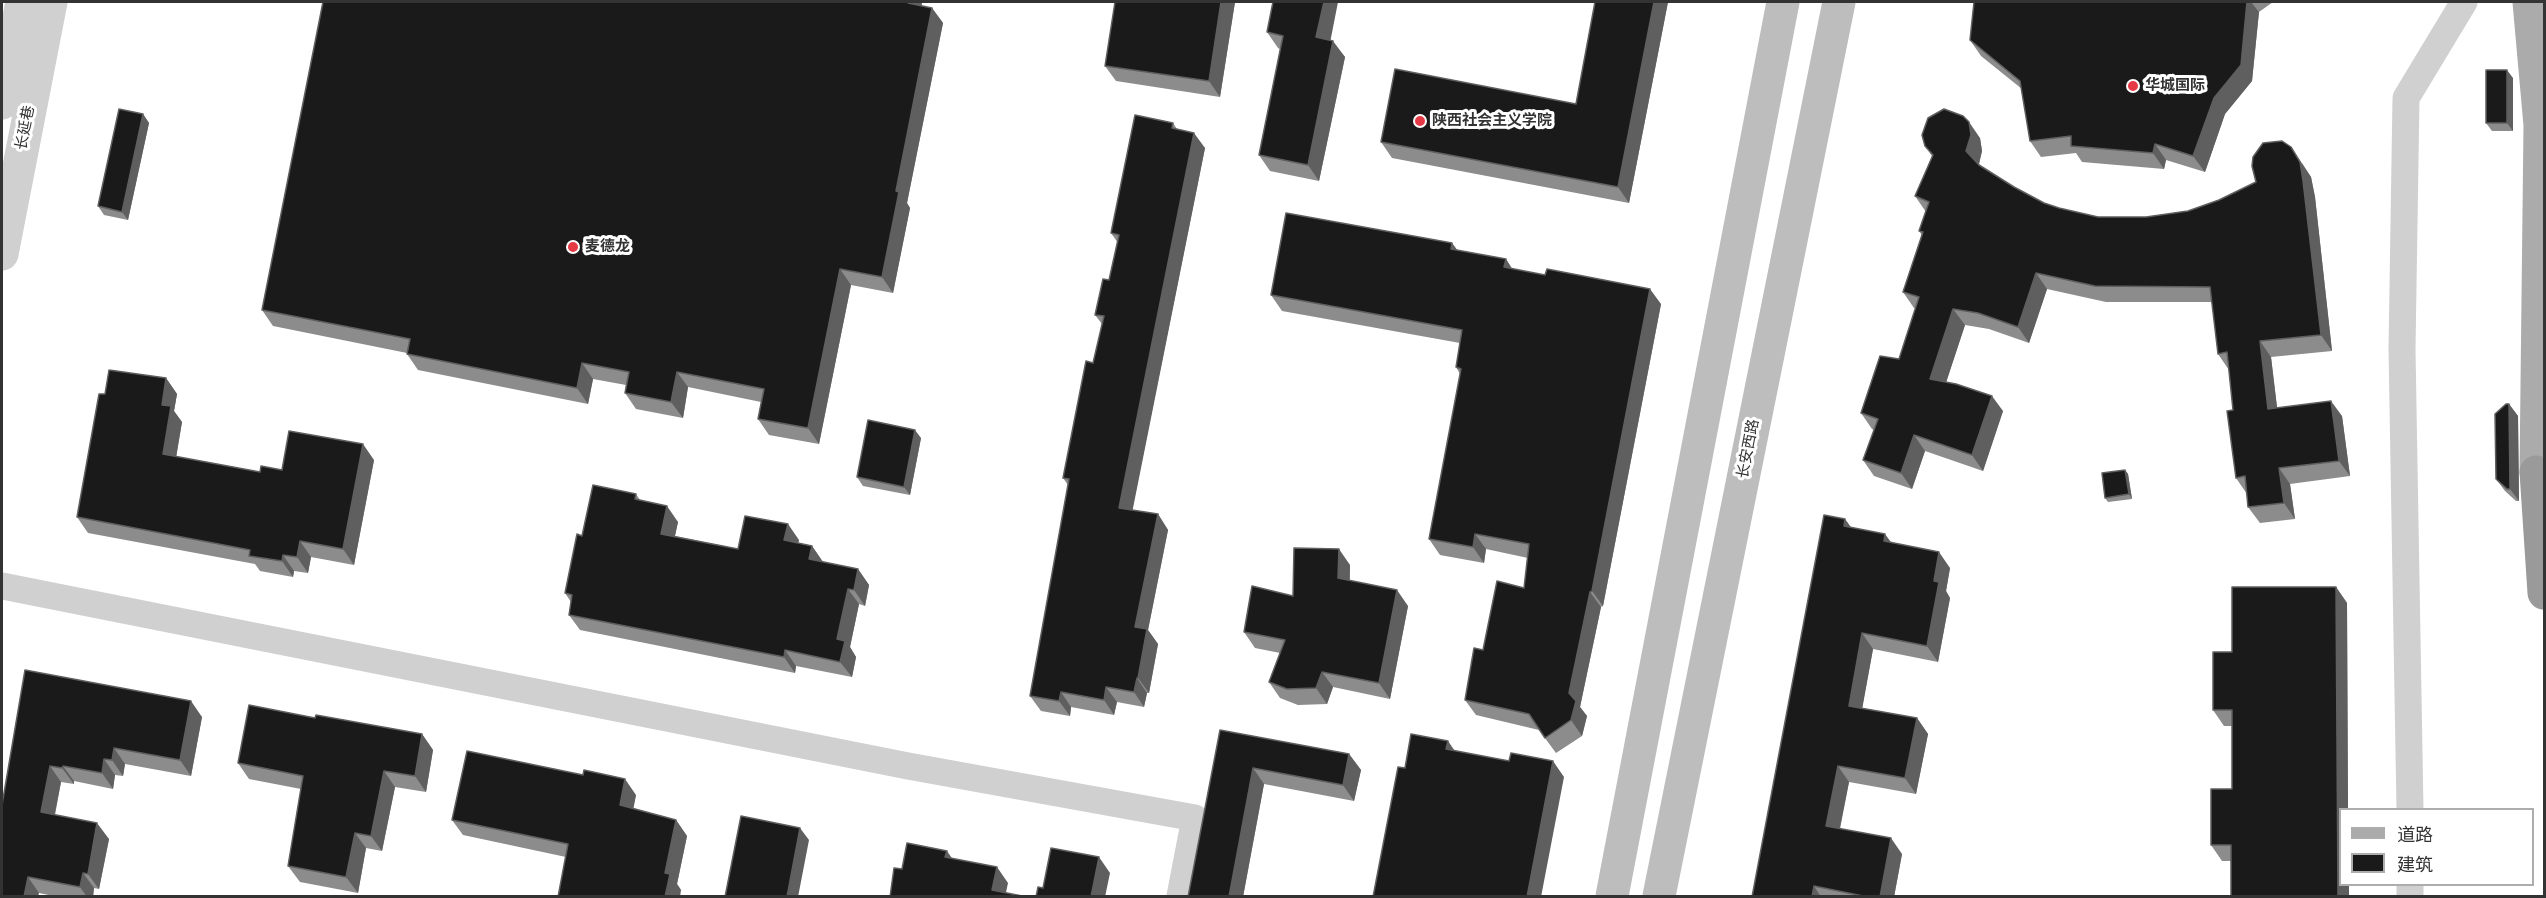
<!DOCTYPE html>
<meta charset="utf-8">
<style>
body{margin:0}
#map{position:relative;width:2546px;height:898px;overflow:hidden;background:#fff;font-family:"Roboto Condensed","Noto Sans SC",sans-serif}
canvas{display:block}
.frame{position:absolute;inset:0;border:3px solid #333;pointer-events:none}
.legend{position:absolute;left:2339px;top:808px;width:195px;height:78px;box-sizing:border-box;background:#fff;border:2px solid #adadad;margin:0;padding:8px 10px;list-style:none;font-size:18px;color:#333}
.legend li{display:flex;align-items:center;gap:12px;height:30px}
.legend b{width:30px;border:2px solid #adadad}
</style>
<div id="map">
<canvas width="2546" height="898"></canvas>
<div class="frame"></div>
<ul class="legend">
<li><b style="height:8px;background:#ababab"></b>道路</li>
<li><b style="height:16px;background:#1a1a1a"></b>建筑</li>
</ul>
</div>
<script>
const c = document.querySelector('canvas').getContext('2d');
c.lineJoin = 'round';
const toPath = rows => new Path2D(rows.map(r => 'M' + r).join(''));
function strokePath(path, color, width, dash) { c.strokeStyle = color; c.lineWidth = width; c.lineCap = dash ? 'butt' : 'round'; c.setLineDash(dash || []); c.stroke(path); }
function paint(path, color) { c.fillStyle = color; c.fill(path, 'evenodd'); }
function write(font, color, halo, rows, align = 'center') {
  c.font = font + ' "Roboto Condensed","Noto Sans SC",sans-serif'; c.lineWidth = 6; c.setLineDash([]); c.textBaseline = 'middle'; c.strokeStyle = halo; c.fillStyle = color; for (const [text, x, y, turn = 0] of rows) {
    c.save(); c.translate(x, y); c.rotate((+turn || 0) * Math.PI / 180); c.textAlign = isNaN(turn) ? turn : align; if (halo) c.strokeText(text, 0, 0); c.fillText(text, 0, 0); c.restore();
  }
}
const minor = toPath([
 [2,586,908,766,1195,818,1180,896],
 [2410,810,2402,349,2406,98,2464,2],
 [2410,884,2410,896]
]);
const tertiary = toPath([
 [2,103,22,2],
 [2,254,51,2]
]);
const secondary = toPath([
 [1612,896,1783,2],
 [1659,896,1839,2]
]);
const primary = toPath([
 [2529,2,2540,125,2536,472]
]);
const motorway = toPath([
 [2536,472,2544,593]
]);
const wall = toPath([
 [323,2,922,2,922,6,932,8,943,23,907,203,910,208,893,293,851,285,819,444,769,435,758,419,761,402,688,387,683,418,636,409,625,393,626,385,593,379,588,404,418,370,407,354,407,353,273,326,262,310],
 [1235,2,1220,97,1116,81,1105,66],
 [1595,2,1668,2,1629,203,1392,158,1381,142,1576,104],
 [1974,2,2273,2,2259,12,2252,81,2225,114,2205,172,2166,160,2164,169,2082,162,2076,153,2041,157,2030,141,2022,89,1981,56,1970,40],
 [1267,32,1330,40,1345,57,1319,181,1270,171,1259,155,1280,49,1278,48],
 [2513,78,2513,131,2492,131,2486,123],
 [143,114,149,123,128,220,104,215,98,206],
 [1173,123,1177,129,1205,148,1132,510,1158,514,1168,530,1148,630,1158,644,1149,693,1147,693,1144,707,1117,702,1114,715,1071,707,1070,716,1041,711,1030,696,1068,485,1063,478,1093,363,1102,324,1095,315,1109,280,1118,243,1111,233],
 [1980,138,1982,151,1979,165,2014,187,2044,203,2059,208,2098,217,2146,217,2188,211,2219,200,2302,163,2311,177,2315,197,2332,351,2271,357,2277,407,2342,416,2350,476,2290,484,2295,519,2260,523,2248,507,2247,494,2236,478,2233,410,2229,370,2218,354,2212,302,2106,302,2047,289,2029,343,1989,329,1965,325,1946,382,2003,411,1983,471,1925,451,1912,489,1874,476,1863,460,1874,430,1872,429,1861,413,1899,359,1916,308,1914,308,1903,292,1922,235,1919,231,1926,212,1915,196,1932,156,1925,146],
 [1452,243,1457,250,1506,259,1512,269,1661,304,1603,606,1601,607,1580,707,1587,716,1582,736,1556,753,1539,730,1476,715,1465,700,1483,650,1524,588,1528,558,1486,549,1484,563,1440,555,1429,539,1460,374,1456,367,1460,343,1282,311,1271,295],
 [166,378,177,394,174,411,182,422,176,457,260,472,282,470,374,460,354,565,311,557,308,573,294,571,293,577,260,571,255,564,88,533,77,517],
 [2509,404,2518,416,2519,501,2516,501,2505,491,2496,479],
 [921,438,910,495,863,486,857,477],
 [2125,470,2128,474,2132,499,2108,502,2105,498],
 [636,494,640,500,678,522,675,536,738,549,799,540,798,543,812,546,823,562,858,569,869,585,865,606,859,604,850,647,856,657,852,677,796,666,795,673,580,630,569,615,571,602,565,593,582,536],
 [1845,519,1851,527,1891,543,1950,568,1946,591,1950,598,1938,662,1873,649,1862,708,1917,718,1928,734,1916,794,1849,782,1840,829,1902,854,1894,897,1752,897],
 [1350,565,1350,580,1408,606,1390,699,1333,687,1327,704,1298,705,1280,698,1269,682,1280,653,1255,648,1244,632,1293,596],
 [2336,587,2347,603,2348,810,2340,810,2340,885,2349,885,2349,897,2231,861,2222,861,2211,845,2232,789,2232,726,2224,726,2213,710,2232,652],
 [25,670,202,717,191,776,125,764,123,776,115,775,113,789,74,781,74,784,61,782,55,815,109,839,99,889,94,888,93,897,58,897,39,893,2,897],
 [315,718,422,734,433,750,426,792,395,787,382,851,366,848,358,893,300,882,288,866,301,789,249,779,238,763],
 [1220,730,1349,754,1361,770,1354,801,1264,784,1243,897,1188,897],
 [636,795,633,808,676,820,687,836,677,884,681,890,566,857,463,835,452,820]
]);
const shadedWall = toPath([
 [908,2,922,2,919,19,908,3],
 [1221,2,1235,2,1220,97,1209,81],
 [1324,2,1338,2,1328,53,1316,37],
 [1654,2,1668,2,1629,203,1618,187],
 [2247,2,2251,2,2259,12,2252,81,2225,114,2205,172,2193,156],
 [932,8,943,23,907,203,910,208,893,293,882,277,896,191],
 [1333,41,1345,57,1319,181,1308,165],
 [2507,70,2513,78,2513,131,2507,123],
 [143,114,149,123,128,220,122,212],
 [1969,122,1980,138,1982,151,1978,167,1966,151],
 [1194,133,1205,148,1130,523,1119,508],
 [2155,144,2166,160,2164,169,2153,153],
 [2291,147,2311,177,2315,197,2332,351,2321,335],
 [1452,243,1463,258,1451,249],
 [1506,259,1516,275,1504,267],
 [840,269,851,285,819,444,808,428],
 [2036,273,2047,289,2029,343,2018,327],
 [1650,289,1661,304,1603,606,1592,591],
 [1953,309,1965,325,1942,395,1930,379],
 [2260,341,2271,357,2279,424,2268,409],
 [582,363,593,379,588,404,577,388],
 [677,372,688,387,683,418,671,402],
 [166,378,177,394,174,411,182,422,174,470,163,454,162,405],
 [1992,396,2003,411,1983,471,1972,455],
 [2331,401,2342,416,2350,476,2339,461],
 [2509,404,2518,416,2519,501,2510,489],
 [915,430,921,438,910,495,904,487],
 [1914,435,1925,451,1912,489,1901,473],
 [363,444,374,460,354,565,343,549],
 [2279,468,2290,484,2295,519,2284,503],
 [2125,470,2128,474,2132,499,2129,494],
 [667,506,678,522,672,549,661,534],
 [1158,514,1168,530,1148,630,1158,644,1149,693,1138,678,1135,627],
 [1845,519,1856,535,1844,526],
 [788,524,799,540,795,556,784,540],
 [1475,534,1486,549,1484,563,1473,547],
 [1885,534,1896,549,1884,541],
 [300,541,311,557,308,573,297,557],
 [812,546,823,562,809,559],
 [1339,549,1350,565,1349,594,1338,578],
 [1939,552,1950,568,1946,591,1950,598,1938,662,1927,646,1934,581],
 [283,555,294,571,293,577,282,561],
 [858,569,869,585,865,606,854,590],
 [2336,587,2347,603,2348,810,2340,810,2340,885,2349,885,2349,897,2338,897],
 [848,589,859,604,850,647,856,657,852,677,840,662,837,639],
 [1397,590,1408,606,1390,699,1379,683],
 [1590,592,1601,607,1580,707,1587,716,1582,736,1571,720,1569,693],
 [1862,633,1873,649,1860,721,1849,706],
 [785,650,796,666,795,673,784,657],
 [1322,672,1333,687,1327,704,1316,688],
 [1137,678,1147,693,1144,707,1134,692],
 [1106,687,1117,702,1114,715,1104,700],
 [1061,692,1071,707,1070,716,1059,701],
 [191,701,202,717,191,776,180,760],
 [1917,718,1928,734,1916,794,1905,778],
 [422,734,433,750,426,792,415,776],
 [1448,741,1459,757,1446,749],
 [114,748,125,764,123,776,112,760],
 [1349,754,1361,770,1354,801,1343,785],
 [104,759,115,775,113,789,102,773],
 [1553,761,1564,777,1541,897,1527,897],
 [50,766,61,782,52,828,41,812],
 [63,766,74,781,74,784,62,768],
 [1838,766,1849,782,1837,842,1826,826],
 [1253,768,1264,784,1243,897,1229,897],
 [384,771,395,787,382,851,371,836],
 [625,779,636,795,631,821,620,805],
 [676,820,687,836,677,884,681,890,680,897,665,897,665,873],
 [97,823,109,839,99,889,88,874],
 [800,828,809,840,798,897,787,897],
 [355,833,366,848,358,893,346,877],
 [1891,838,1902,854,1894,897,1880,897],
 [947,851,958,867,945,857],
 [1099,857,1110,873,1105,897,1091,897],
 [997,867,1008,883,1005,897,992,890],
 [83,873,94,888,93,897,87,897,80,887],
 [28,877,39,893,38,897,24,897],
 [1814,886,1821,897,1812,897]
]);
const building = toPath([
 [323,2,908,2,908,3,932,8,896,191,899,192,882,277,840,269,808,428,758,419,764,389,677,372,671,402,625,393,629,372,582,363,577,388,407,354,410,339,262,310,323,2],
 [1115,2,1221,2,1209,81,1105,66,1115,2],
 [1273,2,1324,2,1316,37,1333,41,1308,165,1259,155,1283,36,1267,32,1273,2],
 [1595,2,1654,2,1618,187,1381,142,1395,69,1576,104,1595,2],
 [1974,2,2247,2,2241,65,2214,98,2193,156,2155,144,2153,153,2071,146,2071,136,2030,141,2020,81,1970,40,1974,2],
 [2486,70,2507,70,2507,123,2486,123,2486,70],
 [119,109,143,114,122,212,98,206,119,109],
 [1944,109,1963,116,1969,122,1971,135,1966,151,1979,165,2014,187,2044,203,2059,208,2098,217,2146,217,2188,211,2219,200,2256,182,2252,166,2253,157,2263,143,2282,141,2291,147,2300,162,2303,181,2321,335,2260,341,2268,409,2331,401,2339,461,2279,468,2284,503,2248,507,2245,476,2236,478,2227,411,2233,410,2227,352,2218,354,2210,287,2095,286,2036,273,2018,327,1978,313,1953,309,1930,379,1956,384,1992,396,1972,455,1914,435,1901,473,1863,460,1878,419,1861,413,1880,356,1899,359,1919,297,1903,292,1923,232,1919,231,1929,202,1915,196,1933,155,1925,146,1922,135,1928,118,1944,109],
 [1135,115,1173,123,1172,128,1194,133,1119,508,1158,514,1135,627,1147,629,1138,678,1137,678,1134,692,1106,687,1104,700,1061,692,1059,701,1030,696,1069,479,1063,478,1086,361,1093,363,1104,316,1095,315,1103,279,1109,280,1119,235,1111,233,1135,115],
 [1286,213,1452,243,1451,249,1506,259,1504,267,1545,275,1547,269,1650,289,1592,591,1590,592,1569,693,1576,701,1571,720,1545,738,1529,714,1465,700,1474,648,1483,650,1497,581,1524,588,1529,544,1475,534,1473,547,1429,539,1461,369,1456,367,1462,330,1271,295,1286,213],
 [109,370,166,378,162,405,171,406,163,454,260,472,261,466,282,470,289,431,363,444,343,549,300,541,297,557,283,555,282,561,249,556,250,550,77,517,99,394,105,394,109,370],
 [2506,404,2509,404,2510,489,2507,489,2496,479,2495,414,2506,404],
 [868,420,915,430,904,487,857,477,868,420],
 [2125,470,2129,494,2105,498,2102,473,2125,470],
 [593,485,636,494,635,499,667,506,661,534,738,549,745,516,788,524,784,540,812,546,809,559,858,569,854,590,848,589,837,639,845,641,840,662,785,650,784,657,569,615,572,595,565,593,577,534,582,536,593,485],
 [1824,515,1845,519,1844,526,1885,534,1884,541,1939,552,1934,581,1939,582,1927,646,1862,633,1849,706,1917,718,1905,778,1838,766,1826,826,1891,838,1880,897,1868,897,1814,886,1812,897,1752,897,1824,515],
 [1294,548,1339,549,1338,578,1397,590,1379,683,1322,672,1316,688,1287,689,1269,682,1285,640,1244,632,1252,586,1293,596,1294,548],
 [2232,587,2336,587,2338,897,2231,897,2231,845,2211,845,2211,789,2232,789,2232,710,2213,710,2213,652,2232,652,2232,587],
 [25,670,191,701,180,760,114,748,112,760,104,759,102,773,63,766,62,768,50,766,41,812,97,823,88,874,83,873,80,887,28,877,24,897,2,897,2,805,25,670],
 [249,705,315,718,316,715,422,734,415,776,384,771,371,836,355,833,346,877,288,866,303,776,238,763,249,705],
 [1220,730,1349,754,1343,785,1253,768,1229,897,1188,897,1220,730],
 [1411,734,1448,741,1446,749,1509,761,1511,753,1553,761,1527,897,1373,897,1398,767,1405,768,1411,734],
 [467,751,583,775,584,770,625,779,620,805,676,820,665,873,670,874,665,897,558,897,568,844,452,820,467,751],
 [741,816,800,828,787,897,725,897,741,816],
 [907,843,947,851,945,857,997,867,992,890,1027,897,890,897,894,868,902,869,907,843],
 [1051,848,1099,857,1091,897,1036,897,1038,887,1043,888,1051,848]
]);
const markers = [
 [2133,86,6,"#e63946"],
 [1420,121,6,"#e63946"],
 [573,247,6,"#e63946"]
];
const poiNames = [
 ["华城国际",2145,86],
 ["陕西社会主义学院",1432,121],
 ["麦德龙",585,247]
];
const streetNames = [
 ["长延巷",26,128,-79],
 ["长安西路",1749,449,-79]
];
strokePath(minor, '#d0d0d0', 27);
strokePath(tertiary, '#d0d0d0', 33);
strokePath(secondary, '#bdbdbd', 33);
strokePath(primary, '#ababab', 33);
strokePath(motorway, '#9a9a9a', 33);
paint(wall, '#8c8c8c');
paint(shadedWall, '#5f5f5f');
paint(building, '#1a1a1a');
strokePath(building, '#5f5f5f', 1.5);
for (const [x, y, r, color] of markers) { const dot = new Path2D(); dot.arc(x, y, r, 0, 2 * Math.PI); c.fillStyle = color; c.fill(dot); strokePath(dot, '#fff', 2); }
write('bold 15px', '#333', '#fff', poiNames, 'left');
write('15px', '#333', '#fff', streetNames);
</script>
